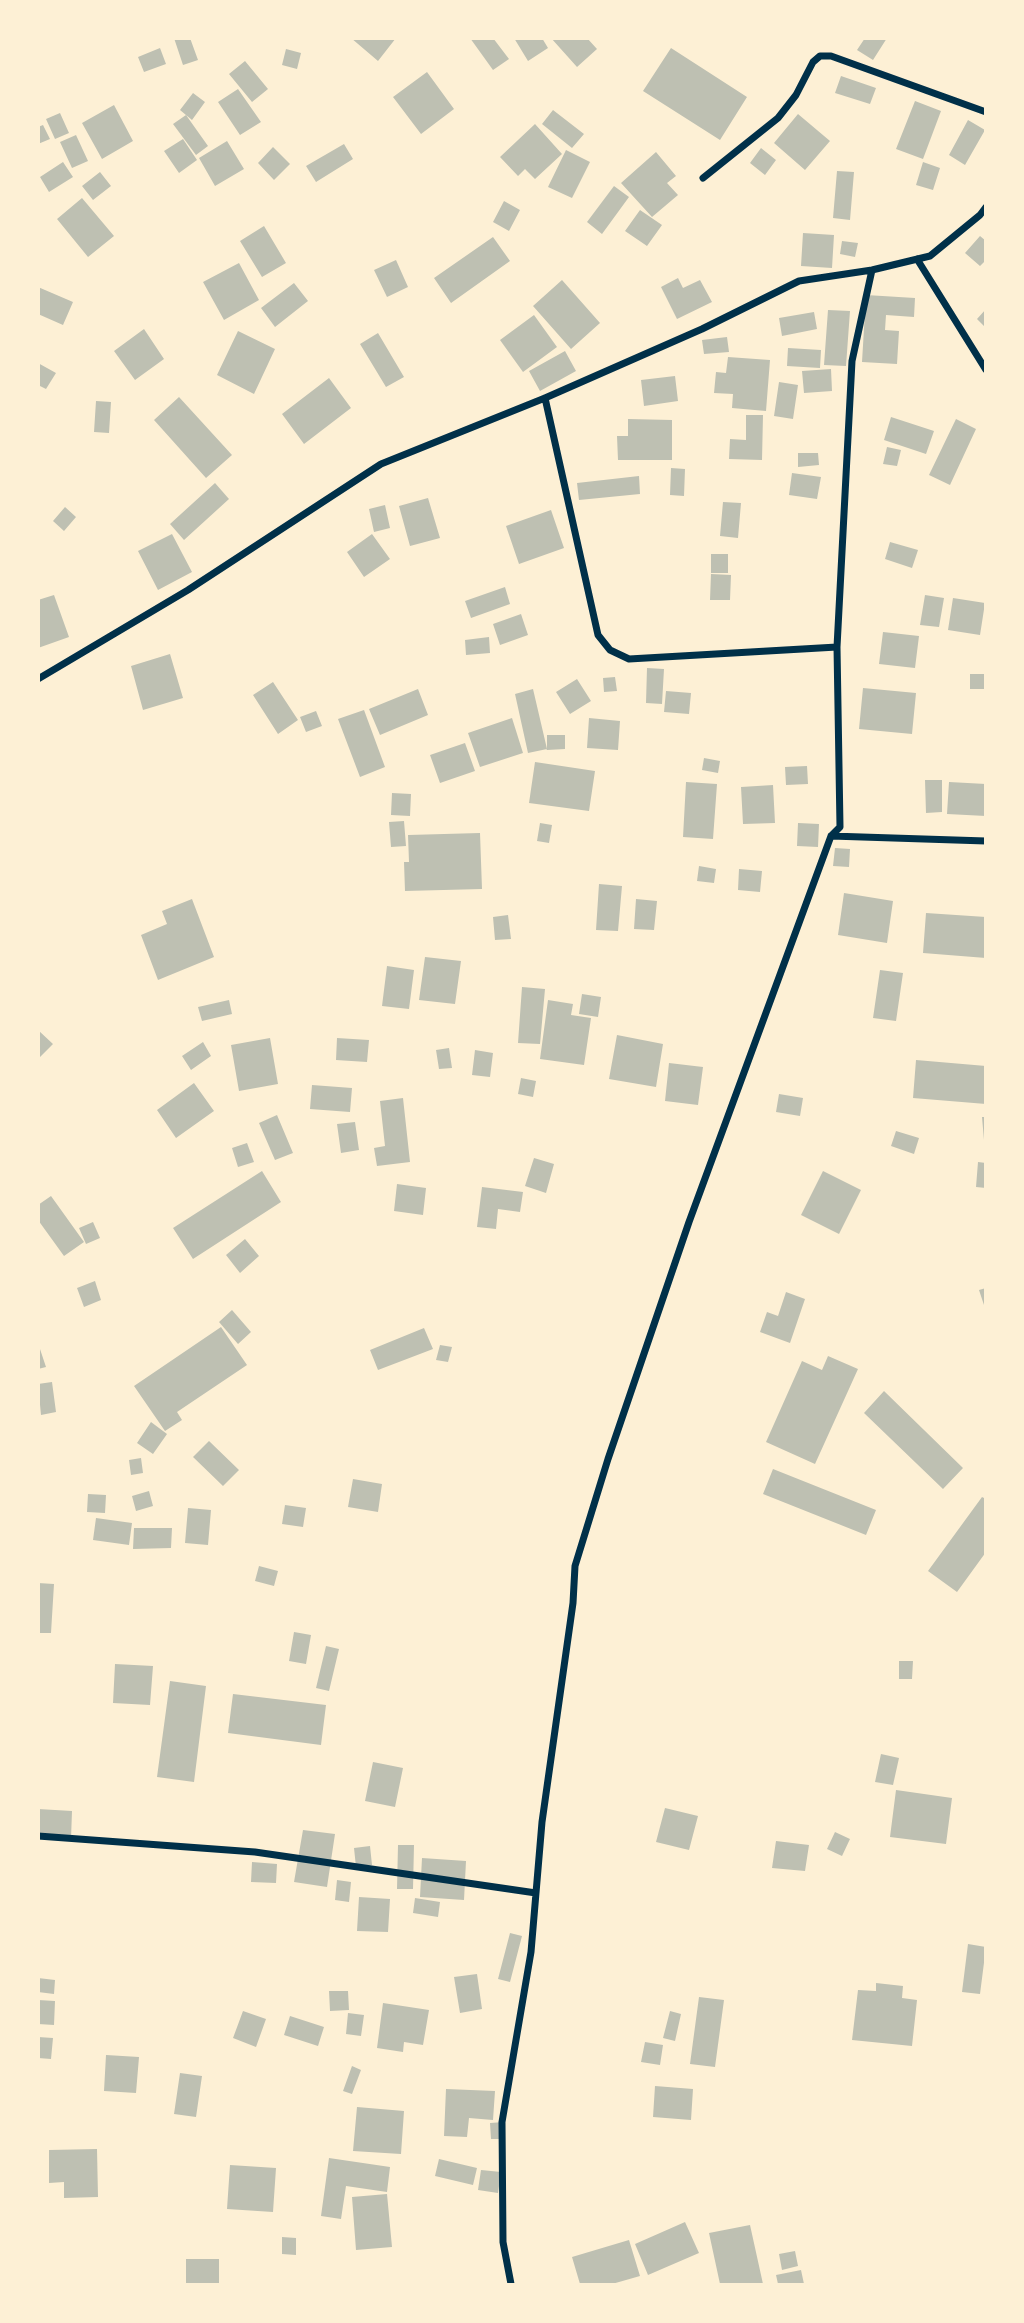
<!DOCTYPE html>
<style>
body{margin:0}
#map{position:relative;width:1024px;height:2323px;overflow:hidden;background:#fdf0d5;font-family:"PT Sans Narrow",sans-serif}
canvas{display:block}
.frame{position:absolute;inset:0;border:40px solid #fdf0d5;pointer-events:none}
</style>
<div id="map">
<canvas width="1024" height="2323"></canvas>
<div class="frame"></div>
</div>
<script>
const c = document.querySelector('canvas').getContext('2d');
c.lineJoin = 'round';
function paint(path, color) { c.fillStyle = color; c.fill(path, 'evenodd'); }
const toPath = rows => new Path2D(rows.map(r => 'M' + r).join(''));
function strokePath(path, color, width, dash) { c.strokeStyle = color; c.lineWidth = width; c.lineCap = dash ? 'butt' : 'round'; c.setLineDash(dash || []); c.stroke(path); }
const building = toPath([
 [174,38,190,38,198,60,183,65],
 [351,38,396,38,378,61],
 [470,38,493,38,509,59,493,70],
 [514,38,542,38,548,48,528,61],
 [551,38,587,38,597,49,577,67],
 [865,38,887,38,873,60,857,50],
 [160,48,166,64,144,72,138,57],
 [671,48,747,97,720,140,643,91],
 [286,49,301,53,297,69,282,65],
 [245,61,268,89,252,102,229,74],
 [427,72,454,109,421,134,393,97],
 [841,76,876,88,870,104,835,93],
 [238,89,261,122,240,135,218,102],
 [193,93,205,102,192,120,180,110],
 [915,101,941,111,923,159,896,149],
 [114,105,133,141,102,159,82,123],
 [553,110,584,134,572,148,542,124],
 [60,113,69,133,55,139,46,119],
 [798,114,830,141,805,170,774,143],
 [186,115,208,146,196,155,173,124],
 [968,120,985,130,965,165,949,155],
 [535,124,562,154,535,179,525,169,518,176,500,157],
 [43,125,50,139,38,144,38,127],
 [76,135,88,161,72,168,60,142],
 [183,139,197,160,179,173,164,151],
 [227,141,244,169,215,186,199,158],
 [344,144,353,159,316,182,306,166],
 [273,147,290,164,274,180,258,163],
 [761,148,776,160,765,175,750,163],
 [566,150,590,162,572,198,548,187],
 [656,152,676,176,667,183,678,195,652,217,621,183],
 [63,162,73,177,49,192,40,177],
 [923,162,940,168,933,190,916,185],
 [837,171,854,172,850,220,833,218],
 [100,172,111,186,93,200,82,186],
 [614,186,629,197,602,234,587,222],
 [82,198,114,236,88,257,57,219],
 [504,201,520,210,509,231,493,222],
 [640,210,662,225,647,246,625,231],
 [264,226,286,263,262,277,240,241],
 [803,233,834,235,832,268,801,266],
 [980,236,986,241,986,260,980,266,965,253],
 [493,237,510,261,451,303,434,278],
 [842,241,858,243,855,257,840,254],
 [396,260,408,287,387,297,374,270],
 [239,263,259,300,224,320,203,282],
 [678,278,683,288,700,280,712,302,677,319,661,287],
 [562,280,600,323,571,349,533,306],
 [294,283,308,301,275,327,261,308],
 [38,287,73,302,63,325,38,314],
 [866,295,915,298,914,317,886,315,885,330,899,331,897,364,862,362],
 [986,309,986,328,977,319],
 [828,310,850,311,846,366,824,365],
 [814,312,817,329,782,336,779,318],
 [534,315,557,347,523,372,500,340],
 [144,329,164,359,135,380,114,351],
 [238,331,275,349,254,394,217,375],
 [378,333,404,377,386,387,360,344],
 [727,337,729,352,704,354,702,340],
 [788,348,821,350,820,368,787,366],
 [565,351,576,371,540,391,529,371],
 [728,357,770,360,766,411,732,408,733,394,714,393,716,372,726,373],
 [38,363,56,373,46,389,38,385],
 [831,369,832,391,804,393,802,371],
 [675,376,678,401,644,406,641,380],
 [329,378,351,408,304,444,282,414],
 [779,382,798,385,793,419,774,416],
 [179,397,232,455,206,478,154,420],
 [96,401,111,402,109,433,94,432],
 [746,415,763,415,762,460,729,459,730,439,746,440],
 [891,417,934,431,926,454,884,440],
 [628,419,672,420,672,460,618,460,617,436,628,436],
 [956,419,976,429,950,485,929,475],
 [887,447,901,450,897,466,883,464],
 [798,453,818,453,819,465,798,467],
 [671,468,685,469,684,496,670,495],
 [792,473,821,477,817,499,789,495],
 [639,476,640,494,579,500,577,483],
 [215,483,229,499,184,540,170,524],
 [428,498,440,538,410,546,399,506],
 [723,502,741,503,738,538,720,536],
 [385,505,390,528,374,532,369,509],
 [65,507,76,517,64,531,53,521],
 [551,510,564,548,519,564,506,526],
 [172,534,192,572,158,590,138,551],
 [372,534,390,559,364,577,347,552],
 [890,542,918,550,912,568,885,559],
 [711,554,728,554,728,573,711,573],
 [711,574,731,575,730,600,710,600],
 [505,587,510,604,471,618,465,601],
 [54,595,69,637,38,648,38,600],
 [925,595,944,598,939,627,920,625],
 [953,598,985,603,980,635,948,630],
 [521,614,528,635,500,645,493,624],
 [883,632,919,636,915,668,879,664],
 [489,637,490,653,466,655,465,640],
 [170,654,183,698,143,710,131,666],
 [647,668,664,669,662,704,646,703],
 [970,674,985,674,986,689,970,689],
 [615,677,617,691,604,692,603,678],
 [577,679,591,701,570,714,556,692],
 [273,682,298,720,278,734,253,695],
 [863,688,916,693,912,734,859,729],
 [418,689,428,715,380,735,369,709],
 [533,689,547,749,528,753,515,694],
 [666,691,691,693,689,714,664,712],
 [364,710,385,767,360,777,338,719],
 [316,711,322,726,306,732,300,717],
 [512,718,523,753,480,767,468,733],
 [589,718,620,721,618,750,587,748],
 [547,735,565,735,565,749,547,750],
 [465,743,475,771,440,783,430,755],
 [704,758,720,761,718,773,702,770],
 [535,762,595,771,589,811,529,803],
 [807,766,808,784,786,785,785,767],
 [925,780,942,780,942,812,926,813],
 [686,782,717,784,713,839,683,837],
 [949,782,986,784,986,816,947,814],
 [773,785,775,823,743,824,741,787],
 [392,793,411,794,410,816,391,815],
 [404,821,406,846,391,847,389,822],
 [540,823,552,825,549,843,537,841],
 [798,823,819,824,818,847,797,846],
 [480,833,482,889,405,891,404,862,409,862,408,835],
 [835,848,850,849,849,867,833,866],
 [699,866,716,869,714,883,697,881],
 [739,869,762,871,760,892,738,890],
 [599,884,622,886,618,931,596,930],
 [844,893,893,901,887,943,838,935],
 [192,899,214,957,158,980,141,935,167,924,162,911],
 [636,899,657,901,654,930,634,929],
 [926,913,986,917,986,958,923,953],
 [508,915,511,939,495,940,493,917],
 [425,957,461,961,455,1004,419,1000],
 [387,966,414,970,409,1009,382,1006],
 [880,970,903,973,896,1021,873,1018],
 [522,987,545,989,540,1044,518,1043],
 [582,994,601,997,598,1017,579,1014],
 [229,1000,232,1014,202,1021,198,1007],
 [548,1000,573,1004,571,1015,591,1018,584,1065,540,1059],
 [38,1030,53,1044,38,1059],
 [617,1035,663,1044,656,1087,609,1079],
 [270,1038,278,1084,239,1091,231,1045],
 [337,1038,369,1040,367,1062,336,1060],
 [203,1042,211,1056,191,1070,182,1056],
 [449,1048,452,1068,439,1069,436,1050],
 [475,1050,493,1053,490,1077,472,1075],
 [916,1060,986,1066,986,1104,913,1098],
 [669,1063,703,1067,698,1105,665,1101],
 [521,1078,536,1081,533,1097,518,1094],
 [194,1083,214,1111,176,1138,157,1110],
 [312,1085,352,1088,350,1112,310,1109],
 [779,1094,803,1098,800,1116,776,1112],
 [403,1098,410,1162,377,1166,374,1148,385,1146,380,1101],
 [277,1115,293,1153,275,1160,259,1123],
 [982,1117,986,1117,986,1140,984,1140],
 [355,1122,359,1150,341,1153,337,1124],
 [896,1131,919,1138,914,1154,891,1146],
 [247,1143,254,1162,238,1167,232,1148],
 [534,1158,554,1164,546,1193,525,1186],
 [978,1162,986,1163,986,1188,976,1187],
 [262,1171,281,1202,193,1259,173,1228],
 [823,1171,861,1190,839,1234,801,1215],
 [397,1184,426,1188,423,1215,394,1211],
 [482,1187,523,1192,520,1212,498,1209,496,1229,477,1227],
 [51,1196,84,1242,64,1256,38,1220,38,1205],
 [93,1222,100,1238,86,1244,79,1228],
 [245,1239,259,1256,240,1273,226,1255],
 [95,1281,101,1300,84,1307,77,1288],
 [986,1288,986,1308,985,1308,979,1290],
 [786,1292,805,1299,790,1343,760,1332,767,1312,778,1316],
 [232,1310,251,1332,238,1344,219,1322],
 [221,1327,247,1365,177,1412,182,1420,165,1431,134,1386],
 [424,1328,433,1349,378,1370,370,1350],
 [38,1343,46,1367,38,1369],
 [440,1345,452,1347,448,1362,436,1360],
 [828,1356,858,1369,815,1464,766,1442,802,1361,822,1370],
 [52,1382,56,1412,41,1415,38,1384],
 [884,1391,963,1468,943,1489,864,1413],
 [151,1422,167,1434,153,1454,137,1443],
 [209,1441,239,1470,223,1486,193,1457],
 [141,1458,143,1473,131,1475,129,1460],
 [773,1469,876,1510,866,1535,763,1494],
 [353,1479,382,1484,378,1512,348,1507],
 [149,1491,153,1506,136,1511,132,1496],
 [88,1494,106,1495,105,1513,87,1512],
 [982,1497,986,1499,986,1552,957,1592,928,1571],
 [285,1505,306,1508,303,1527,282,1524],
 [188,1508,211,1510,208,1545,185,1543],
 [96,1518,132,1523,129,1545,93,1540],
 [134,1528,172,1528,171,1548,133,1549],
 [259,1566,278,1571,274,1586,255,1581],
 [38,1583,54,1584,51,1633,38,1633],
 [294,1632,311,1635,306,1664,289,1661],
 [326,1646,339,1649,329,1691,316,1688],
 [899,1661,913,1661,912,1679,899,1679],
 [115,1664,153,1666,150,1705,113,1703],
 [170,1681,206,1686,194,1782,157,1777],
 [233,1694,326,1705,321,1745,228,1733],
 [881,1754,899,1758,893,1785,875,1782],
 [373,1762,403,1768,395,1807,365,1801],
 [896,1790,952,1798,946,1844,890,1837],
 [665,1808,698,1816,689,1850,656,1842],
 [38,1809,72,1811,71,1839,38,1837],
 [303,1830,335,1834,327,1887,294,1882],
 [835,1832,850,1839,842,1856,827,1849],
 [776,1841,809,1845,805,1871,772,1868],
 [398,1845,414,1845,413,1889,397,1889],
 [370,1846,372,1865,356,1867,354,1848],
 [422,1858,466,1861,464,1900,420,1897],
 [252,1862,277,1864,276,1883,251,1882],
 [337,1880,351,1882,349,1902,335,1900],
 [359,1897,390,1899,388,1932,357,1931],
 [415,1898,440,1902,438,1917,413,1913],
 [510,1933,522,1936,510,1982,498,1979],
 [968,1944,986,1947,980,1994,962,1992],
 [477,1974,482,2009,460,2013,454,1977],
 [38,1978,55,1980,54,1994,38,1992],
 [876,1983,903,1986,902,1998,917,2000,912,2046,852,2040,858,1990,876,1991],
 [329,1991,348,1991,349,2010,330,2011],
 [699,1997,724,2000,715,2067,690,2064],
 [38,2000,55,2001,54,2025,38,2024],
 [383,2003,429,2010,423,2045,404,2042,403,2052,377,2048],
 [243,2011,266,2019,256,2047,233,2038],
 [670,2011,681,2014,675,2041,663,2038],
 [348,2013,364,2015,361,2036,346,2034],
 [290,2016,324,2027,318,2046,284,2035],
 [38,2037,53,2038,51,2059,38,2058],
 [645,2042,663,2045,660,2065,641,2062],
 [106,2055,139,2057,136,2093,104,2091],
 [352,2066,361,2070,352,2094,343,2091],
 [180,2073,202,2076,196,2117,174,2114],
 [655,2086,693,2089,691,2120,653,2117],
 [446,2089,495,2091,493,2120,469,2118,467,2137,444,2136],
 [357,2107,404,2111,401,2154,353,2151],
 [504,2122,505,2139,491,2139,490,2123],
 [97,2149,98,2197,64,2198,64,2182,49,2183,49,2150],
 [329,2158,390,2167,387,2192,346,2186,341,2219,321,2216],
 [439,2159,477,2168,473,2185,435,2176],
 [230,2165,276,2168,273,2212,227,2209],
 [481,2170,501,2172,498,2193,478,2190],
 [387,2194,392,2247,356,2250,352,2197],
 [685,2222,699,2253,648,2275,635,2244],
 [750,2225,763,2284,720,2284,709,2233],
 [282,2237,296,2238,296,2255,282,2254],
 [629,2240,640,2276,612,2284,580,2284,572,2257],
 [795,2251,798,2266,782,2270,779,2254],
 [186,2259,219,2259,219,2284,186,2284],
 [801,2270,804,2284,778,2284,776,2275]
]);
const minor = toPath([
 [703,178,778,118,796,95,813,62,820,56,831,56,986,112],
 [917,259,986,370],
 [545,398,598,635,610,650,629,659,837,647],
 [38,679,188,590,381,464,545,398,702,329,799,281,872,270,930,256,980,215,986,207],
 [831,836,986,841],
 [38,1836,255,1852,536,1893],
 [511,2284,503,2242,502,2122,531,1952,542,1822,573,1603,575,1566,608,1459,689,1222,831,836,840,827,837,647,852,361,872,270]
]);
paint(building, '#bec0b2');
strokePath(minor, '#003049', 7);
</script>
